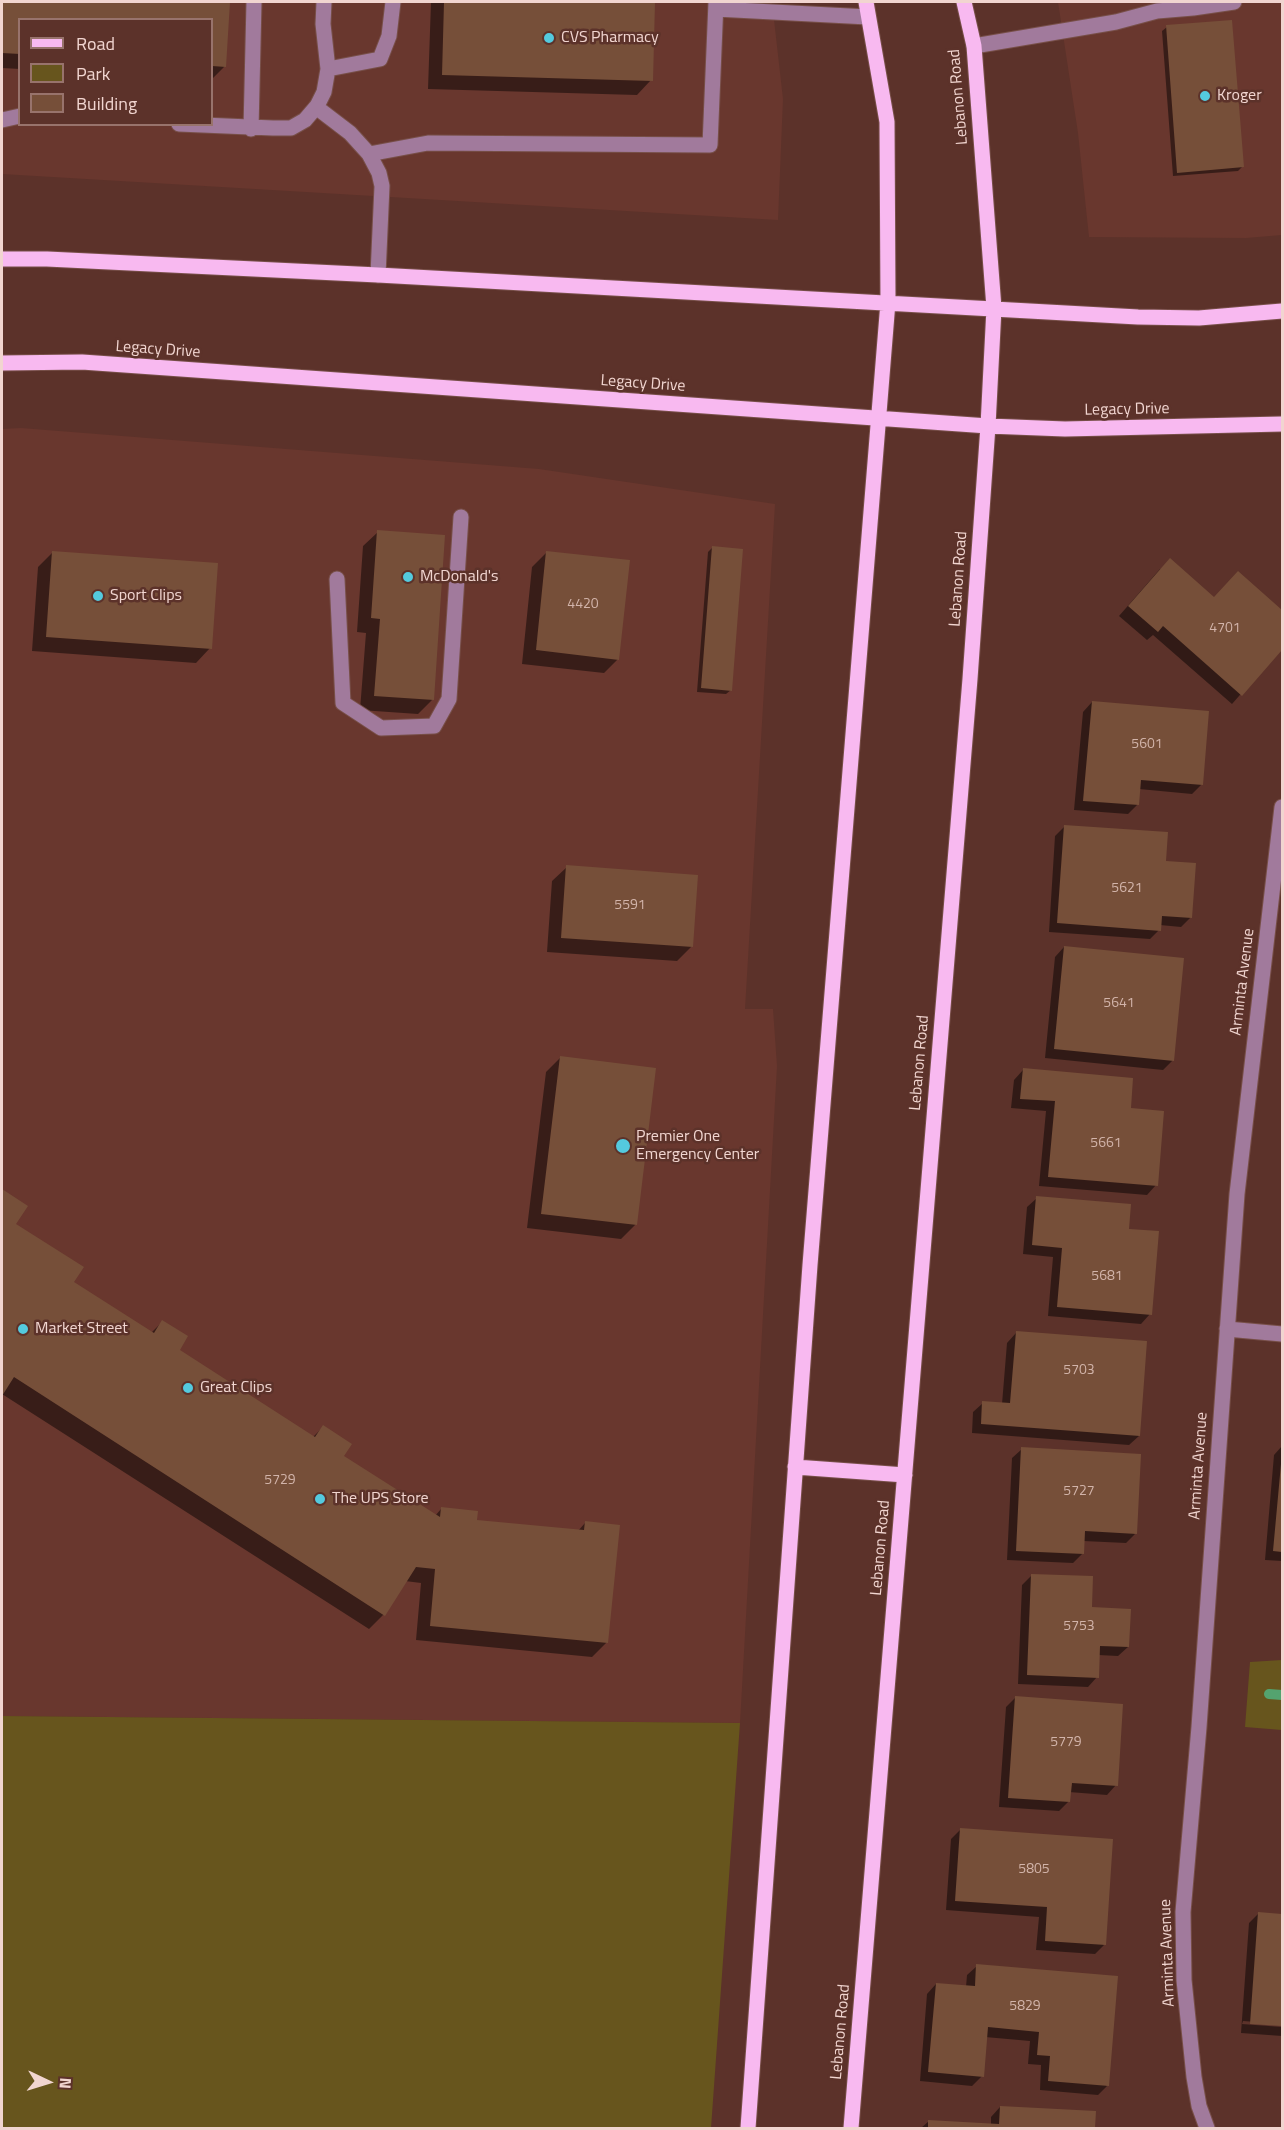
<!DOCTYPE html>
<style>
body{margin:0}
#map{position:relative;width:1284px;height:2130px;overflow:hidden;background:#5c322a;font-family:"Titillium Web",sans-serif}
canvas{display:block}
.frame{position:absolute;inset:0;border:3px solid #f1d5d0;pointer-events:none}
.legend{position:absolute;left:18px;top:18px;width:195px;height:108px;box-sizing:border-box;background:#5c322a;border:2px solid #98736c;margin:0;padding:8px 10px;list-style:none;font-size:18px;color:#f1d5d0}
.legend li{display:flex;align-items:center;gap:12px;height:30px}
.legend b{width:30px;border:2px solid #98736c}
.north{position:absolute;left:18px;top:2052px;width:60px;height:60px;-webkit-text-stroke:4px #5c322a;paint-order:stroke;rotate:94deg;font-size:16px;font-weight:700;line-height:24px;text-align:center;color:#f1d5d0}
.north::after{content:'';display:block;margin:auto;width:21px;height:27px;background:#f1d5d0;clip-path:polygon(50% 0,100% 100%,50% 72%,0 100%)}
</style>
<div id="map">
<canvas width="1284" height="2130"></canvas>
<div class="frame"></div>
<ul class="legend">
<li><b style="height:8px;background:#f8b9f0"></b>Road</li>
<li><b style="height:16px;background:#67551d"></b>Park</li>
<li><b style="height:16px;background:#764f39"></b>Building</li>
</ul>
<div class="north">N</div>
</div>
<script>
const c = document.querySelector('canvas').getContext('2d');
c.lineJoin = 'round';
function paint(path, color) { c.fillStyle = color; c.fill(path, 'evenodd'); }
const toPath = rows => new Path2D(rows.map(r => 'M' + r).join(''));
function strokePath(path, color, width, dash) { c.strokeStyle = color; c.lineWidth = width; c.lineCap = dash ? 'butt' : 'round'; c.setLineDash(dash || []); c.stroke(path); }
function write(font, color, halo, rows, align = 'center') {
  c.font = font + ' "Titillium Web",sans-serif'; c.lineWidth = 5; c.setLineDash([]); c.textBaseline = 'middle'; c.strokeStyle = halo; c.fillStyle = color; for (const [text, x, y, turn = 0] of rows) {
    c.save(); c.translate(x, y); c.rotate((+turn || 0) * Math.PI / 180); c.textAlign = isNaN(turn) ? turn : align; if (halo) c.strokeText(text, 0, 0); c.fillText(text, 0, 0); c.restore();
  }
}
const built = toPath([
 [2,2,772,2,783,99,778,220,2,174],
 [20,20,212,20,212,124,20,124],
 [1058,2,1282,2,1282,235,1246,238,1089,237,1078,133],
 [21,428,539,469,775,504,745,1009,773,1009,777,1066,740,1723,2,1716,2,429]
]);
const green = toPath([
 [1282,1660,1282,1730,1245,1727,1250,1662],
 [2,1716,740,1723,711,2128,2,2128]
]);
const shadow = toPath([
 [2,2,228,2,224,67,212,79,212,20,20,20,20,69,2,68],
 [431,2,653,2,651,80,637,95,428,89],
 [1167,27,1242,167,1238,171,1173,176,1162,31],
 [378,532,432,700,418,714,360,710,366,633,357,632,363,546],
 [712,548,731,690,726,694,697,692,708,552],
 [547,552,618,659,604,673,522,664,532,567],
 [52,553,210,648,196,663,32,651,38,567],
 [1160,569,1214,599,1238,573,1282,612,1282,647,1232,704,1153,635,1147,640,1119,616],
 [1092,702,1202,784,1192,794,1139,789,1137,805,1128,814,1074,810,1083,712],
 [1065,826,1165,862,1191,917,1181,927,1160,925,1159,930,1150,939,1049,932,1055,836],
 [567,867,692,946,677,961,547,952,552,881],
 [1064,947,1173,1060,1163,1070,1045,1058,1055,957],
 [560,1058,636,1224,621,1239,527,1228,546,1072],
 [1023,1070,1129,1109,1156,1185,1147,1195,1039,1186,1046,1111,1011,1108,1014,1080],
 [2,1190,26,1206,14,1224,68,1289,151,1333,162,1322,178,1350,313,1437,323,1427,342,1456,435,1516,441,1509,475,1521,578,1531,585,1523,607,1642,592,1657,416,1640,421,1583,405,1581,383,1615,369,1629,2,1394],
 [1037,1198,1127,1230,1150,1314,1141,1324,1048,1316,1053,1257,1023,1254,1027,1207],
 [1016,1333,1139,1436,1129,1445,972,1433,973,1412,983,1403,1002,1404,1007,1343],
 [1282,1446,1282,1561,1265,1560,1274,1455],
 [1022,1449,1135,1534,1126,1543,1083,1541,1083,1553,1073,1563,1007,1560,1012,1458],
 [1032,1575,1091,1608,1128,1647,1118,1656,1098,1655,1097,1677,1088,1687,1018,1684,1022,1585],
 [1015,1698,1116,1785,1107,1795,1069,1792,1069,1801,1059,1811,999,1807,1006,1707],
 [961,1829,1104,1945,1095,1954,1036,1950,1039,1917,946,1910,951,1839],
 [1258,1914,1282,1915,1282,2024,1243,2021,1242,2024,1282,2027,1282,2036,1241,2033,1249,1923],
 [977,1966,1107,2086,1098,2095,1040,2090,1041,2065,1028,2064,1030,2041,985,2037,982,2076,972,2086,920,2081,927,1994,936,1984,966,1987,967,1975],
 [1000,2107,1094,2112,1094,2128,921,2128,929,2121,991,2125,991,2117]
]);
const stream = toPath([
 [1269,1694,1282,1695]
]);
const building = toPath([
 [3,2,230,2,226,67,212,66,212,20,20,20,20,54,2,53],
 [444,2,655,2,653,81,442,75],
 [1232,20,1244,167,1177,173,1166,25],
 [377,530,445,535,434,700,374,696,380,619,371,618],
 [712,546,743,549,732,691,701,688],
 [52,551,218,563,212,649,46,637],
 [546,551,630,560,619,660,536,650],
 [1170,558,1214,597,1238,571,1282,610,1282,650,1242,696,1163,626,1158,632,1128,606],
 [1092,701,1209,711,1203,785,1141,780,1139,805,1083,801],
 [1064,825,1168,832,1166,861,1196,863,1192,918,1162,916,1161,931,1057,923],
 [566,865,698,875,693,947,561,938],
 [1064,946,1184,958,1174,1061,1054,1049],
 [560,1056,656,1068,637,1225,541,1214],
 [1023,1068,1133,1078,1131,1108,1164,1111,1158,1186,1048,1177,1055,1101,1020,1099],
 [2,1189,28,1206,16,1224,84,1267,74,1282,154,1333,162,1320,188,1336,180,1350,315,1437,323,1425,352,1444,344,1456,440,1517,441,1507,478,1511,477,1520,584,1530,585,1521,620,1525,608,1643,430,1626,435,1569,416,1567,385,1616,14,1377,2,1396],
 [1036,1196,1131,1204,1129,1229,1159,1231,1152,1315,1057,1307,1062,1248,1032,1245],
 [1016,1331,1147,1341,1140,1436,981,1424,982,1401,1010,1403],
 [1021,1447,1141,1454,1137,1534,1085,1531,1084,1554,1016,1551],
 [1281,1464,1282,1464,1282,1552,1273,1551],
 [1031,1574,1093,1576,1092,1607,1131,1609,1129,1647,1100,1646,1099,1678,1027,1675],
 [1015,1696,1123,1704,1118,1786,1072,1783,1070,1802,1008,1798],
 [960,1828,1113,1839,1106,1945,1045,1941,1047,1907,955,1901],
 [1258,1912,1282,1914,1282,2026,1250,2024],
 [976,1964,1118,1976,1109,2086,1048,2081,1050,2056,1037,2055,1039,2032,988,2027,984,2077,928,2072,936,1983,975,1986],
 [1000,2106,1096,2111,1095,2128,928,2128,928,2120,999,2124]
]);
const minor = toPath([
 [716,9,868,17],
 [974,46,1116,22,1157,11,1193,8,1234,2],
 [328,69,380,59,389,36,393,2],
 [316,107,350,133,369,154,379,173,382,186,378,275],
 [2,120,20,116],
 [179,124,273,128,291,128,305,120,317,106,324,92,328,69,323,24,324,2],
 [251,129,254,2],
 [369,154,428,143,710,145,716,2],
 [337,579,343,703,381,728,434,726,449,699,461,517],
 [1227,1329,1282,1334],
 [1207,2128,1199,2106,1194,2077,1184,1980,1183,1912,1199,1727,1237,1194,1282,807]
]);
const major = toPath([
 [2,259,47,259,378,275,1138,317,1199,318,1282,311],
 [2,363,82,362,988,426,1065,429,1282,424],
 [795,1467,905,1475],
 [748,2128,810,1265,888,302,887,122,866,2],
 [851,2128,970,679,988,426,994,308,974,46,964,2]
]);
const markers = [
 [549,38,6,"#54cade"],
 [1205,96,6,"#54cade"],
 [408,577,6,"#54cade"],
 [98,596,6,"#54cade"],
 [623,1146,8,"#54cade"],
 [23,1329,6,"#54cade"],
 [188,1388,6,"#54cade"],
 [320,1499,6,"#54cade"]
];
const numberNames = [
 ["4420",583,605],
 ["4701",1225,629],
 ["5601",1147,745],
 ["5621",1127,889],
 ["5591",630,906],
 ["5641",1119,1004],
 ["5661",1106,1144],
 ["5681",1107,1277],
 ["5703",1079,1371],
 ["5729",280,1481],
 ["5727",1079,1492],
 ["5753",1079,1627],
 ["5779",1066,1743],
 ["5805",1034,1870],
 ["5829",1025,2007]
];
const poiNames = [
 ["CVS Pharmacy",561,38],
 ["Kroger",1217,96],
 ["McDonald's",420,577],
 ["Sport Clips",110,596],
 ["Premier One",636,1137],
 ["Emergency Center",636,1155],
 ["Market Street",35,1329],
 ["Great Clips",200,1388],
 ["The UPS Store",332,1499]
];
const streetNames = [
 ["Lebanon Road",959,97,-95],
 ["Legacy Drive",158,350,4],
 ["Legacy Drive",643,384,4],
 ["Legacy Drive",1127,410,-1],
 ["Lebanon Road",959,579,-86],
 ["Arminta Avenue",1243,982,-83],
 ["Lebanon Road",920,1063,-85],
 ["Arminta Avenue",1199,1466,-86],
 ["Lebanon Road",881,1548,-85],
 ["Arminta Avenue",1168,1953,-92],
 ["Lebanon Road",841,2032,-85]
];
paint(built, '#69372e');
paint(green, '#67551d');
paint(shadow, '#0007');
strokePath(stream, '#54a36f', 10);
paint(building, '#764f39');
strokePath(minor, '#774f48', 17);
strokePath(major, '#774f48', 17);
strokePath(minor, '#a17a9c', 15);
strokePath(major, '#f8b9f0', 15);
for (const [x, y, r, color] of markers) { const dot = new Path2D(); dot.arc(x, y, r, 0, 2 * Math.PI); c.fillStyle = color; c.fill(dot); strokePath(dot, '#5c322a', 2); }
write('14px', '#d2b4aa', null, numberNames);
write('16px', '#f1d5d0', '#5c322a', poiNames, 'left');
write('16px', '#f1d5d0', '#5c322a', streetNames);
</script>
